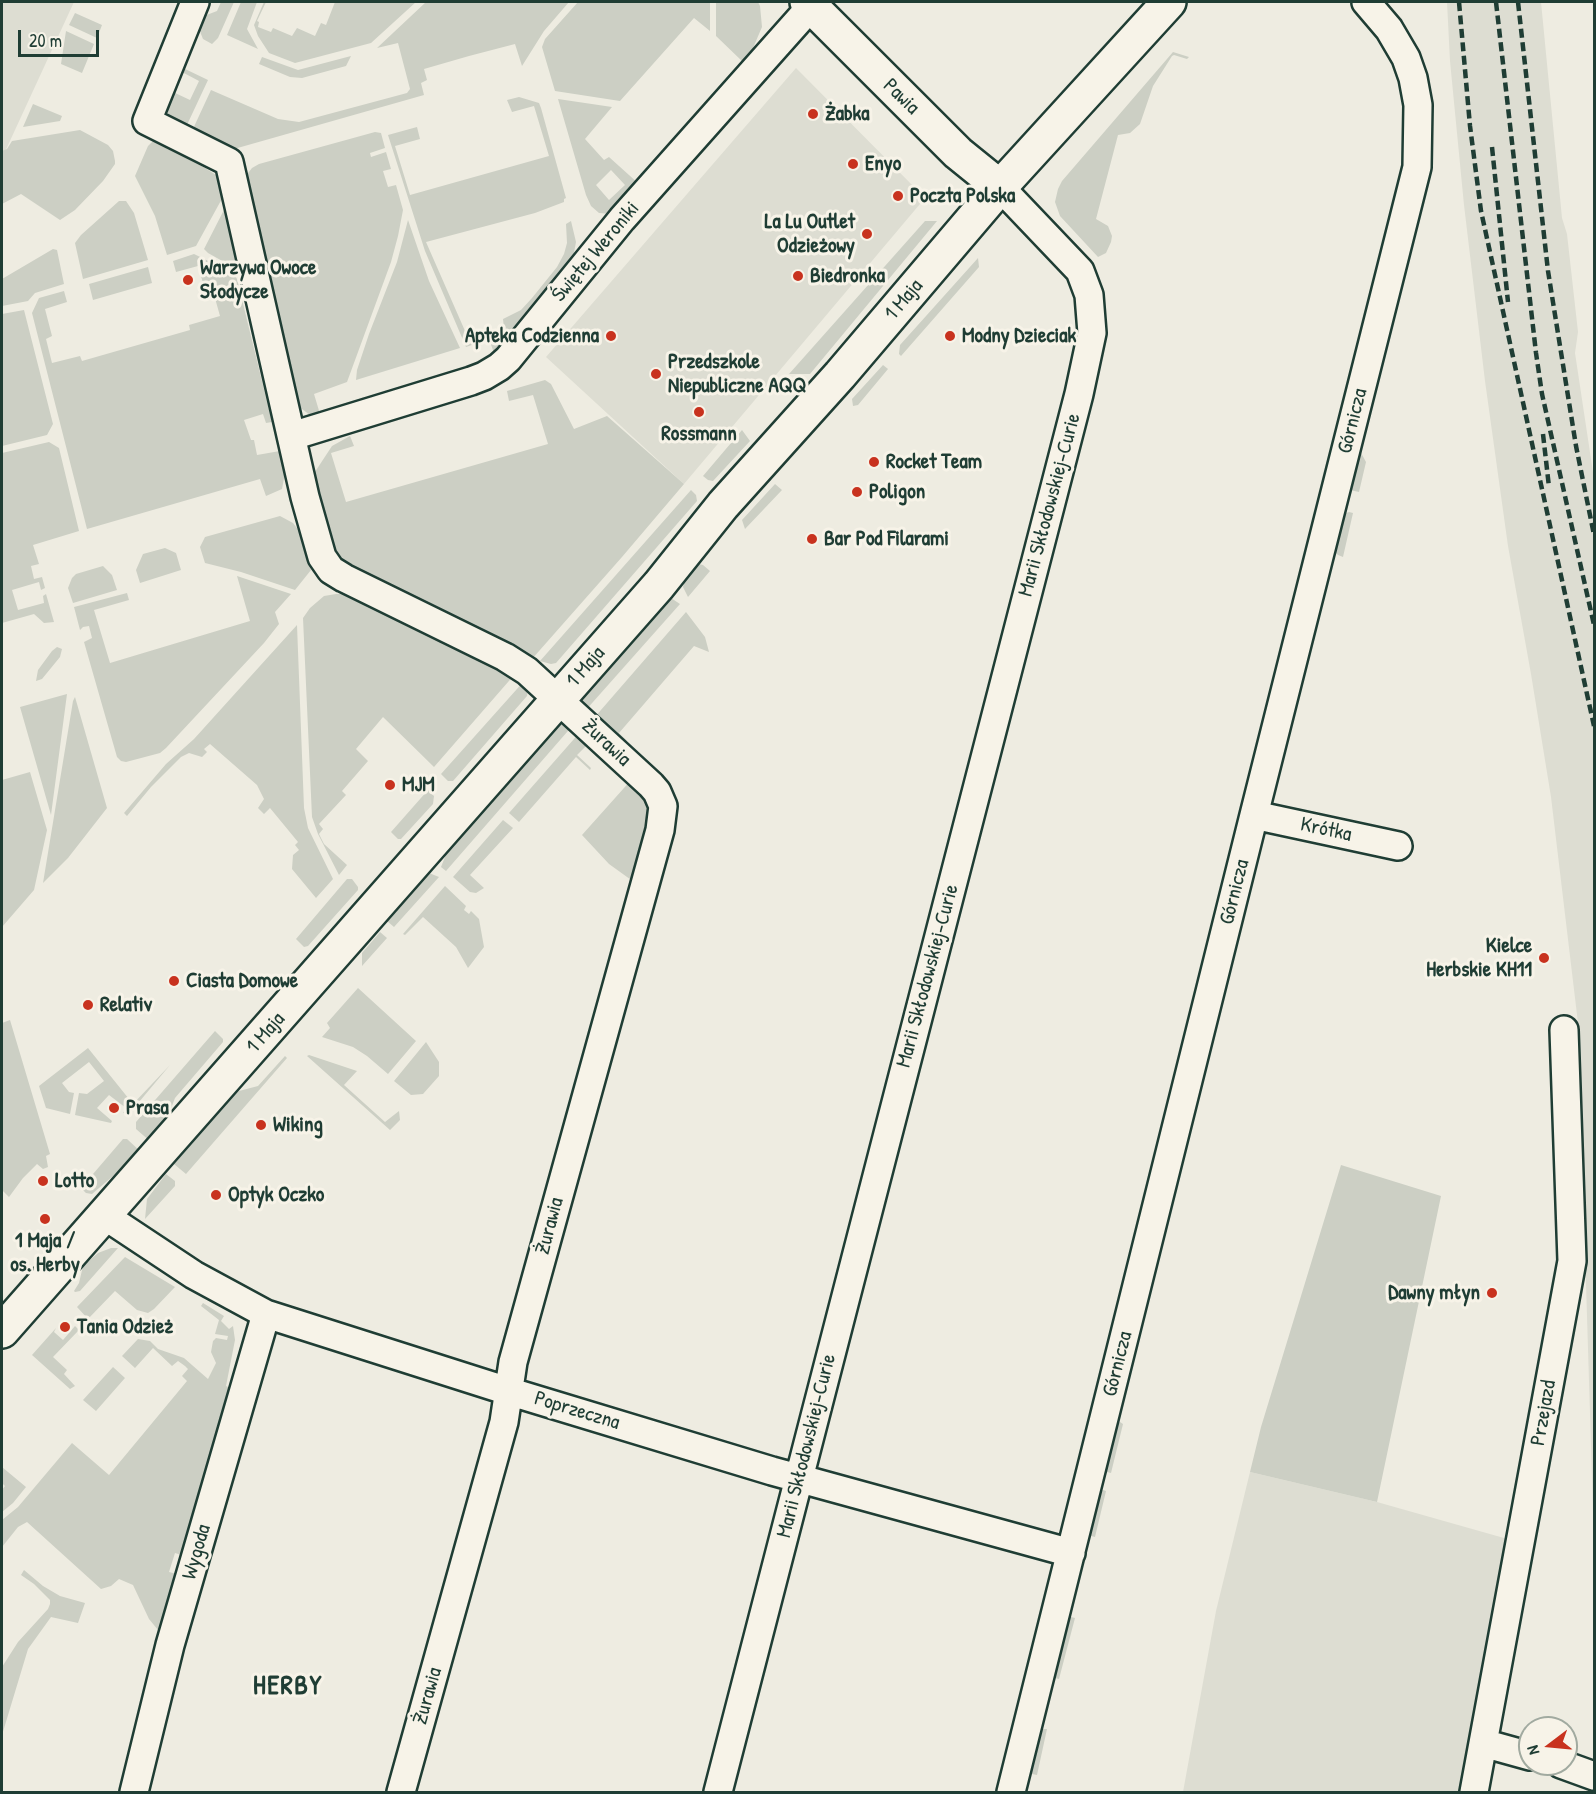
<!DOCTYPE html>
<meta charset="utf-8">
<style>
body{margin:0}
#map{position:relative;width:1596px;height:1794px;overflow:hidden;background:#eeece1;font-family:"Patrick Hand",sans-serif}
canvas{display:block}
.frame{position:absolute;inset:0;border:3px solid #1f3d34;pointer-events:none}
.north{position:absolute;left:1518px;top:1716px;width:60px;height:60px;box-sizing:border-box;background:#f7f3e8;border:2px solid #a1aaa0;border-radius:50%;rotate:254deg;font-size:16px;font-weight:700;line-height:24px;text-align:center;color:#1f3d34}
.north::after{content:'';display:block;margin:auto;width:21px;height:27px;background:#c8321e;clip-path:polygon(50% 0,100% 100%,50% 72%,0 100%)}
.scale{position:absolute;left:18px;top:30px;width:81px;height:27px;box-sizing:border-box;border:3px solid #1f3d34;border-top:0;padding-left:8px;font-size:18px;line-height:21px;white-space:nowrap;color:#1f3d34;-webkit-text-stroke:4px #f7f3e8;paint-order:stroke}
</style>
<div id="map">
<canvas width="1596" height="1794"></canvas>
<div class="frame"></div>
<div class="north">N</div>
<div class="scale">20 m</div>
</div>
<script>
const c = document.querySelector('canvas').getContext('2d');
c.lineJoin = 'round';
function paint(path, color) { c.fillStyle = color; c.fill(path, 'evenodd'); }
const toPath = rows => new Path2D(rows.map(r => 'M' + r).join(''));
function strokePath(path, color, width, dash) { c.strokeStyle = color; c.lineWidth = width; c.lineCap = dash ? 'butt' : 'round'; c.setLineDash(dash || []); c.stroke(path); }
function write(font, color, halo, rows, align = 'center') {
  c.font = font + ' "Patrick Hand",sans-serif'; c.lineWidth = 6; c.setLineDash([]); c.textBaseline = 'middle'; c.strokeStyle = halo; c.fillStyle = color; for (const [text, x, y, turn = 0] of rows) {
    c.save(); c.translate(x, y); c.rotate((+turn || 0) * Math.PI / 180); c.textAlign = isNaN(turn) ? turn : align; if (halo) c.strokeText(text, 0, 0); c.fillText(text, 0, 0); c.restore();
  }
}
const built = toPath([
 [2,2,74,2,3,156,2,156],
 [1447,2,1541,2,1562,218,1567,234,1578,332,1575,353,1594,479,1594,1544,1578,1023,1551,797,1531,674,1508,546,1485,381,1464,205,1450,61],
 [796,68,925,198,684,484,546,357],
 [1250,1472,1377,1502,1511,1540,1458,1792,1183,1792,1216,1611]
]);
const green = toPath([
 [221,2,234,2,218,38,212,44,203,39,199,29,204,16,217,11],
 [241,2,257,2,247,29,258,49,227,35],
 [264,2,266,2,257,21,259,22,258,27,271,32,273,28,292,36,297,28,315,36,321,23,326,25,335,2,416,2,371,43,295,63,269,53,258,36,254,25],
 [426,2,569,2,544,31,522,66,515,44,469,56,424,69,427,80,421,83,424,95,234,149,228,149,192,131,211,90,278,119,299,122,407,93,410,89,398,43,377,48],
 [578,2,710,2,710,31,694,18,620,101,555,91,542,47,545,39],
 [716,2,758,2,760,6,762,27,750,55,743,62,716,36],
 [75,13,102,25,97,38,69,25],
 [66,31,94,44,82,73,61,64],
 [1173,52,1189,57,1187,59,1174,55,1172,56,1153,86,1140,124,1130,133,1118,135,1096,219,1108,226,1112,236,1111,242,1106,253,1098,257,1060,216,1055,202,1058,189,1062,181],
 [351,56,346,66,302,78,290,77,259,64,262,57,298,70],
 [183,68,208,80,186,127,171,119,168,115,168,108,173,92,190,100,199,81,182,72],
 [519,97,539,103,541,108,566,198,564,199,564,202,535,213,426,242,469,340,504,328,503,319,521,310,532,298,557,267,564,254,567,243,566,224,571,221,576,242,573,258,494,353,489,339,466,347,425,251,388,135,417,127,420,139,395,146,410,195,549,156,534,106,512,112,507,100],
 [558,99,612,107,585,139,604,160,609,157,639,184,611,214,599,213,591,206,586,195],
 [611,170,625,185,609,200,596,185],
 [33,104,62,116,60,121,23,127],
 [80,130,108,145,113,151,115,161,115,164,103,181,75,210,60,220,21,194,2,204,2,151,7,149,12,141],
 [375,132,381,133,385,148,370,153,371,157,386,152,391,169,383,171,388,187,396,185,403,210,398,236,391,262,347,382,314,394,320,414,310,415,298,406,245,177,252,168,259,164],
 [153,141,174,148,216,175,224,195,196,246,167,255,155,216,135,176,148,146],
 [119,201,126,201,134,213,148,260,83,279,75,243,81,235],
 [227,204,242,272,208,253,204,249],
 [408,220,429,281,460,348,356,380,357,370,369,334,397,262],
 [925,221,937,221,810,374,789,374],
 [53,249,57,250,64,284,35,293,28,301,2,306,2,279],
 [194,254,233,273,237,279,272,422,266,423,263,414,244,420,251,440,254,440,257,455,280,451,285,473,282,489,266,496,260,479,87,529,32,313,39,298,64,291,67,302,45,309,52,336,46,339,52,363,80,356,82,361,190,330,189,325,220,316,213,291,206,293,198,266,176,272,173,261],
 [978,258,979,267,901,356,899,354,900,345],
 [148,267,152,283,93,300,89,284],
 [24,310,53,424,47,435,2,446,2,314],
 [883,365,888,369,858,405,853,406,852,399],
 [545,380,551,384,574,429,607,416,684,484,622,557,532,659,348,569,334,553,311,478,332,446,350,436,354,446,331,453,346,502,548,444,533,395,509,401,507,391],
 [742,430,750,441,713,481,708,480,703,476],
 [49,442,59,448,79,531,33,545,39,564,31,566,34,579,42,577,45,588,41,590,39,582,12,590,18,610,44,603,43,596,46,594,54,622,44,623,34,614,2,623,2,453],
 [1360,451,1366,462,1359,492,1350,490],
 [775,484,782,490,745,529,742,520],
 [691,490,696,495,697,501,556,663,551,664,540,661],
 [1349,512,1353,513,1343,557,1338,555,1335,552,1344,514],
 [280,516,293,523,300,532,311,570,295,590,241,572,205,563,200,547,205,537],
 [165,548,176,553,181,570,140,583,136,570,143,554],
 [699,564,703,565,710,571,688,597,683,587,684,583],
 [103,566,112,575,117,590,73,603,68,588,72,578,76,574],
 [237,576,291,594,275,612,279,624,264,643,166,748,160,753,126,762,121,761,117,757,84,642,92,638,89,626,83,627,80,630,74,607,127,593,129,600,94,610,110,663,250,621],
 [336,594,351,594,515,674,434,767,383,717,356,749,368,761,342,791,346,795,319,824,323,829,319,834,324,844,347,865,339,875,318,834,312,817,303,618,310,608,324,596],
 [671,598,680,604,585,711,579,702,581,699],
 [686,612,705,637,709,652,694,646,619,733,627,741,626,747,594,718],
 [297,625,304,808,308,828,333,879,316,898,292,869,293,855,299,850,295,845,298,842,270,808,264,814,258,808,264,799,257,785,210,744,204,749,207,752,202,757,189,753,181,757,151,787,127,816,124,813,166,764,194,739],
 [57,647,62,649,60,657,42,679,36,681,38,670,52,651],
 [525,680,528,690,527,696,460,773,453,781,448,781,441,774],
 [67,694,51,815,20,707],
 [75,697,107,808,68,858,43,883,73,701],
 [567,719,574,724,446,871,441,867,447,852,562,722],
 [581,731,592,740,577,755,591,768,590,770,576,757,519,822,509,813],
 [30,772,47,830,34,890,2,927,2,780],
 [632,779,656,807,634,882,609,864,582,835],
 [428,790,434,796,433,804,401,839,398,839,391,832],
 [503,820,513,828,470,875,484,888,476,893,470,892,453,877],
 [429,873,439,877,394,927,387,921],
 [347,879,352,879,358,887,358,890,308,946,304,947,296,939],
 [445,886,466,906,464,910,469,914,471,911,479,919,484,947,468,968,456,947,423,917,405,935,403,934],
 [380,932,387,938,362,966,362,953],
 [358,988,416,1041,388,1074,367,1056,353,1047,322,1037,330,1028,327,1023],
 [10,1020,50,1154,46,1156,48,1167,43,1169,37,1164,23,1178,9,1197,2,1190,2,1023],
 [215,1031,223,1039,223,1042,175,1098,165,1124,151,1142,136,1129,136,1122],
 [426,1042,439,1062,439,1076,423,1094,411,1095,394,1081],
 [88,1048,133,1104,170,1065,129,1114,123,1113,126,1108,109,1095,97,1108,112,1121,111,1123,75,1115,79,1093,87,1094,104,1081,89,1062,62,1083,69,1092,74,1093,70,1114,46,1108,39,1086],
 [309,1055,357,1071,344,1085,385,1122,399,1111,400,1120,390,1130,307,1056],
 [285,1056,287,1058,186,1174,174,1164,232,1097,239,1091,258,1086],
 [123,1139,127,1139,141,1152,92,1194,86,1193,81,1188],
 [1341,1165,1441,1196,1377,1502,1250,1472,1261,1427],
 [166,1174,175,1181,175,1186,145,1219,147,1199],
 [111,1248,118,1248,80,1291,75,1292,74,1291,79,1283,83,1266,98,1253],
 [125,1257,175,1287,154,1309,148,1313,137,1310,115,1291,88,1319,77,1307],
 [203,1303,224,1316,221,1321,229,1329,233,1326,235,1340,226,1386,236,1391,185,1556,175,1553,169,1572,181,1575,166,1634,158,1630,149,1619,133,1585,119,1579,111,1586,101,1589,27,1522,18,1527,2,1547,2,1520,18,1507,72,1443,109,1475,187,1381,182,1376,188,1369,185,1366,178,1361,172,1366,153,1348,135,1368,122,1356,138,1339,150,1341,158,1349,184,1358,208,1379,216,1363,211,1352,213,1341,216,1338,227,1340,228,1336,215,1334,219,1320,201,1306],
 [75,1326,79,1330,53,1357,67,1370,64,1374,75,1386,70,1389,32,1355,56,1328,54,1332,63,1340],
 [113,1367,125,1378,96,1411,83,1400],
 [1120,1422,1123,1424,1111,1473,1107,1472,1105,1469,1116,1424],
 [2,1467,26,1487,13,1503,2,1512,2,1490,5,1486,2,1483],
 [1103,1490,1106,1491,1095,1537,1091,1536,1089,1532,1099,1492],
 [24,1570,43,1586,60,1596,85,1603,78,1623,51,1617,28,1649,2,1735,2,1667,18,1642,48,1609,50,1604,50,1600,34,1584,21,1575],
 [1071,1617,1075,1618,1059,1679,1055,1678,1053,1674,1067,1619],
 [1039,1729,1047,1729,1037,1775,1032,1774,1029,1770]
]);
const street = toPath([
 [195,2,147,121,229,162,305,497,322,557,331,570,344,578,505,657,527,671,651,785,657,792,663,806,660,830,513,1362,504,1422,401,1792],
 [292,436,471,381,484,376,499,367,508,359,622,219,815,2],
 [1254,815,1398,846],
 [105,1216,194,1275,266,1314,508,1391,772,1471,1071,1553],
 [1483,1743,1530,1756],
 [1561,1764,1594,1776],
 [134,1792,170,1645,266,1314],
 [718,1792,1079,394,1092,333,1089,295,1080,271,1000,187],
 [1011,1792,1254,815,1417,167,1418,105,1413,78,1406,58,1389,29,1366,2],
 [1474,1792,1572,1261,1564,1030]
]);
const secondary = toPath([
 [807,2,958,153,1000,187],
 [2,1331,659,585,723,505,840,375,1000,187,1169,2]
]);
const rail = toPath([
 [1459,2,1470,126,1481,211,1594,726],
 [1496,2,1536,353,1542,394,1594,625],
 [1518,2,1548,271,1576,446,1594,535],
 [1492,147,1508,302],
 [1543,434,1549,487]
]);
const markers = [
 [813,114,6,"#c8321e"],
 [853,164,6,"#c8321e"],
 [898,196,6,"#c8321e"],
 [867,234,6,"#c8321e"],
 [798,276,6,"#c8321e"],
 [188,280,6,"#c8321e"],
 [611,336,6,"#c8321e"],
 [950,336,6,"#c8321e"],
 [656,374,6,"#c8321e"],
 [699,412,6,"#c8321e"],
 [874,462,6,"#c8321e"],
 [857,492,6,"#c8321e"],
 [812,539,6,"#c8321e"],
 [390,785,6,"#c8321e"],
 [1544,958,6,"#c8321e"],
 [174,981,6,"#c8321e"],
 [88,1005,6,"#c8321e"],
 [114,1108,6,"#c8321e"],
 [261,1125,6,"#c8321e"],
 [43,1181,6,"#c8321e"],
 [216,1195,6,"#c8321e"],
 [45,1219,6,"#c8321e"],
 [1492,1293,6,"#c8321e"],
 [65,1327,6,"#c8321e"]
];
const streetNames = [
 ["Pawia",901,97,44],
 ["Świętej Weroniki",596,252,-50],
 ["1 Maja",904,300,-50],
 ["Górnicza",1353,421,-76],
 ["Marii Skłodowskiej-Curie",1050,505,-75],
 ["1 Maja",586,667,-49],
 ["Żurawia",606,743,43],
 ["Krótka",1326,830,12],
 ["Górnicza",1235,892,-76],
 ["Marii Skłodowskiej-Curie",928,976,-75],
 ["1 Maja",266,1033,-49],
 ["Żurawia",550,1226,-75],
 ["Górnicza",1118,1364,-76],
 ["Poprzeczna",577,1411,17],
 ["Przejazd",1544,1413,-80],
 ["Marii Skłodowskiej-Curie",807,1446,-76],
 ["Wygoda",197,1552,-74],
 ["Żurawia",428,1696,-74]
];
const poiNames = [
 ["Żabka",825,114],
 ["Enyo",865,164],
 ["Poczta Polska",910,196],
 ["La Lu Outlet",855,222,"right"],
 ["Odzieżowy",855,246,"right"],
 ["Warzywa Owoce",200,268],
 ["Słodycze",200,292],
 ["Biedronka",810,276],
 ["Apteka Codzienna",599,336,"right"],
 ["Modny Dzieciak",962,336],
 ["Przedszkole",668,362],
 ["Niepubliczne AQQ",668,386],
 ["Rossmann",699,434,"center"],
 ["Rocket Team",886,462],
 ["Poligon",869,492],
 ["Bar Pod Filarami",824,539],
 ["MJM",402,785],
 ["Kielce",1532,946,"right"],
 ["Herbskie KH11",1532,970,"right"],
 ["Ciasta Domowe",186,981],
 ["Relativ",100,1005],
 ["Prasa",126,1108],
 ["Wiking",273,1125],
 ["Lotto",55,1181],
 ["Optyk Oczko",228,1195],
 ["1 Maja /",45,1241,"center"],
 ["os. Herby",45,1265,"center"],
 ["Dawny młyn",1480,1293,"right"],
 ["Tania Odzież",77,1327]
];
const districtNames = [
 ["HERBY",288,1687]
];
paint(built, '#ddddd2');
paint(green, '#cccfc4');
strokePath(street, '#1f3d34', 32);
strokePath(secondary, '#1f3d34', 38);
strokePath(street, '#f7f3e8', 27);
strokePath(secondary, '#f7f3e8', 33);
strokePath(rail, '#1f3d34', 4.5, [9, 4.5]);
for (const [x, y, r, color] of markers) { const dot = new Path2D(); dot.arc(x, y, r, 0, 2 * Math.PI); c.fillStyle = color; c.fill(dot); strokePath(dot, '#f7f3e8', 2); }
write('21px', '#1f3d34', '#f7f3e8', streetNames);
write('bold 21px', '#1f3d34', '#f7f3e8', poiNames, 'left');
c.letterSpacing = '1.5px';
write('bold 27px', '#1f3d34', '#f7f3e8', districtNames);
c.letterSpacing = '0px';
</script>
